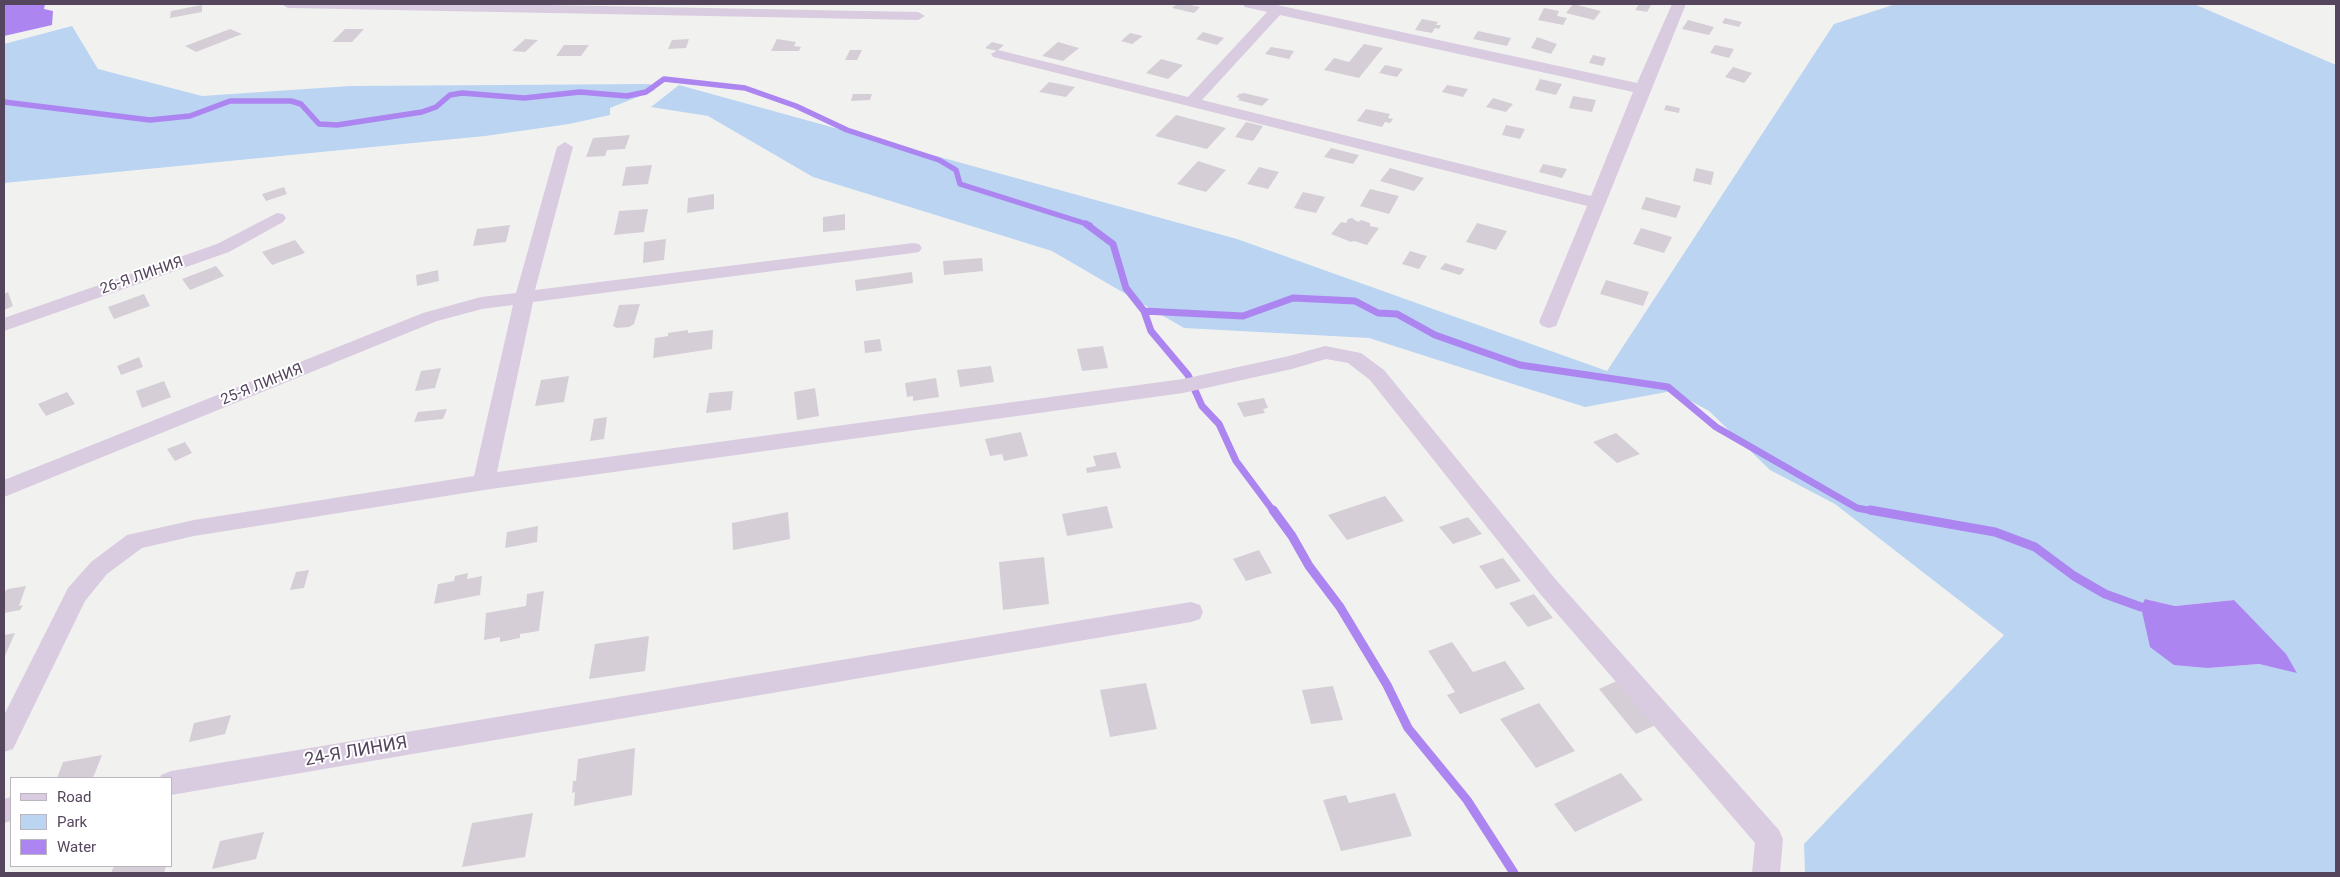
<!DOCTYPE html>
<meta charset="utf-8">
<style>
body{margin:0}
#map{position:relative;width:2340px;height:877px;overflow:hidden;background:#f1f2ef;font-family:Roboto,sans-serif}
canvas{display:block}
.frame{position:absolute;inset:0;border:5px solid #55465e;pointer-events:none}
.legend{position:absolute;left:10px;top:777px;width:162px;height:90px;box-sizing:border-box;background:#fff;border:1px solid #bbb5bf;margin:0;padding:6px 9px;list-style:none;font-size:15px;color:#55465e}
.legend li{display:flex;align-items:center;gap:10px;height:25px}
.legend b{width:25px;border:1px solid #bbb5bf}
</style>
<div id="map">
<canvas width="2340" height="877"></canvas>
<div class="frame"></div>
<ul class="legend">
<li><b style="height:6px;background:#d9cce0"></b>Road</li>
<li><b style="height:14px;background:#bad4f2"></b>Park</li>
<li><b style="height:14px;background:#ac85f1"></b>Water</li>
</ul>
</div>
<script>
const c = document.querySelector('canvas').getContext('2d');
c.lineJoin = 'round';
function paint(path, color) { c.fillStyle = color; c.fill(path, 'evenodd'); }
const toPath = rows => new Path2D(rows.map(r => 'M' + r).join(''));
function strokePath(path, color, width, dash) { c.strokeStyle = color; c.lineWidth = width; c.lineCap = dash ? 'butt' : 'round'; c.setLineDash(dash || []); c.stroke(path); }
function write(font, color, halo, rows, align = 'center') {
  c.font = font + ' Roboto,sans-serif'; c.lineWidth = 4; c.setLineDash([]); c.textBaseline = 'middle'; c.strokeStyle = halo; c.fillStyle = color; for (const [text, x, y, turn = 0] of rows) {
    c.save(); c.translate(x, y); c.rotate((+turn || 0) * Math.PI / 180); c.textAlign = isNaN(turn) ? turn : align; if (halo) c.strokeText(text, 0, 0); c.fillText(text, 0, 0); c.restore();
  }
}
const green = toPath([
 [1896,4,2194,4,2336,65,2336,873,1805,873,1804,844,2004,635,1835,504,1770,470,1709,411,1672,391,1585,407,1369,338,1184,328,1052,251,813,177,708,116,651,107,679,85,1237,239,1607,371,1834,24],
 [2145,599,2175,606,2234,600,2297,672,2259,664,2208,668],
 [72,26,98,69,202,96,350,86,650,84,655,90,610,108,610,115,569,124,485,136,4,183,4,44]
]);
const water = toPath([
 [4,4,45,4,44,9,53,11,52,25,4,36],
 [2145,599,2175,606,2234,600,2286,654,2297,673,2259,664,2208,668,2174,665,2150,647,2141,607]
]);
const streamFar2 = toPath([
 [4,102,150,120,190,116,230,101,291,101,301,104,319,124,337,125,422,112,436,107,450,95,462,93,524,98,580,92,627,96,646,92,664,79,745,88,796,106,847,130,939,160,956,170,960,184,1090,225]
]);
const streamFar1 = toPath([
 [1086,224,1113,244,1126,288,1144,311,1243,316,1293,298,1355,301,1378,313,1397,314,1435,335,1520,365,1668,387,1716,427,1857,508,1878,512],
 [1144,311,1151,331,1188,375,1202,406,1219,424,1236,461,1274,512]
]);
const stream = toPath([
 [1273,510,1292,536,1309,566,1340,607,1387,685,1408,728,1467,800,1514,873],
 [1870,510,1995,532,2035,547,2074,576,2105,594,2141,607]
]);
const building = toPath([
 [1177,4,1185,4,1200,7,1194,13,1172,8],
 [1573,4,1601,11,1594,20,1566,13],
 [1639,4,1644,4,1651,5,1647,12,1635,10],
 [202,5,202,12,170,18,171,11],
 [1544,8,1559,11,1557,16,1567,18,1563,25,1538,20],
 [1725,18,1742,22,1739,27,1722,23],
 [1422,19,1438,22,1436,25,1441,25,1439,29,1435,28,1432,33,1415,30],
 [1688,20,1714,27,1709,35,1682,29],
 [230,29,242,34,196,52,185,46],
 [345,29,364,29,352,42,332,42],
 [1478,31,1511,38,1507,46,1473,39],
 [1203,32,1224,38,1217,45,1196,39],
 [1130,33,1143,36,1132,44,1121,41],
 [1537,37,1557,44,1551,54,1531,48],
 [525,39,538,40,525,52,512,51],
 [689,39,686,48,668,49,672,40],
 [777,39,796,42,794,46,801,47,799,51,771,51],
 [992,42,1004,45,997,51,985,48],
 [1058,42,1079,48,1063,61,1042,56],
 [1364,44,1383,48,1359,78,1324,70,1334,58,1349,62],
 [564,45,589,45,581,56,556,56],
 [1715,45,1734,49,1729,58,1710,53],
 [1271,47,1294,51,1289,59,1265,54],
 [850,50,862,50,857,60,845,60],
 [1593,55,1606,58,1603,66,1589,63],
 [1161,59,1183,65,1168,79,1146,73],
 [1385,65,1403,69,1397,77,1379,73],
 [1733,67,1752,73,1744,83,1725,77],
 [1540,79,1562,84,1556,95,1535,90],
 [1049,82,1075,87,1066,97,1039,92],
 [1447,85,1468,89,1463,97,1442,92],
 [1244,93,1269,99,1262,106,1238,100,1240,98,1236,97,1239,94],
 [853,94,872,94,870,100,851,101],
 [1573,96,1596,100,1592,112,1569,108],
 [1493,98,1513,104,1506,112,1486,107],
 [1666,105,1680,108,1679,113,1664,110],
 [1366,109,1390,114,1388,118,1393,119,1390,123,1385,122,1382,127,1357,121],
 [1176,115,1226,128,1207,149,1155,136],
 [1246,122,1263,126,1253,141,1235,137],
 [1506,125,1525,129,1520,139,1502,135],
 [630,135,625,149,607,150,605,156,586,157,593,138],
 [1331,148,1359,155,1353,164,1324,157],
 [1198,161,1226,170,1206,192,1177,184],
 [1543,164,1567,169,1562,178,1539,172],
 [652,165,648,184,622,186,626,167],
 [1259,167,1279,172,1268,189,1247,184],
 [1390,168,1424,178,1414,191,1380,181],
 [1696,168,1714,172,1711,185,1693,181],
 [284,187,287,194,266,201,262,194],
 [1370,189,1399,196,1389,214,1360,206],
 [1303,192,1325,197,1316,213,1294,208],
 [714,194,714,209,687,213,688,198],
 [1646,197,1681,206,1676,218,1641,209],
 [648,209,644,232,614,235,619,211],
 [845,214,845,230,823,232,823,217],
 [1352,218,1358,222,1361,220,1370,223,1370,226,1379,228,1367,245,1354,241,1351,242,1331,234,1341,222,1346,223,1348,219],
 [1477,223,1507,231,1496,250,1466,242],
 [510,225,506,242,473,246,477,229],
 [1641,228,1672,237,1664,253,1633,244],
 [666,239,664,260,643,263,644,242],
 [295,240,305,253,272,265,262,252],
 [1410,251,1427,256,1419,269,1402,264],
 [982,258,983,271,944,275,943,261],
 [1445,263,1465,269,1460,275,1440,269],
 [216,266,224,276,190,290,182,279],
 [438,270,439,281,417,286,416,275],
 [912,272,913,283,856,291,855,280],
 [1606,280,1649,292,1643,306,1600,294],
 [8,292,13,306,4,310,4,294],
 [144,294,150,306,114,319,108,307],
 [640,304,634,324,629,327,617,328,613,326,619,305],
 [688,330,688,333,713,330,712,349,653,358,655,338,668,336,668,333],
 [880,339,882,351,865,353,864,341],
 [1103,346,1108,368,1082,371,1077,349],
 [139,357,143,367,121,375,117,366],
 [991,366,994,382,960,387,957,370],
 [441,368,435,388,415,391,421,371],
 [569,376,564,402,535,406,541,380],
 [936,378,939,397,913,401,913,396,907,397,905,383],
 [164,381,171,397,142,408,136,391],
 [815,388,819,416,797,420,794,392],
 [733,391,731,410,706,413,709,393],
 [67,392,75,404,46,416,38,404],
 [1264,398,1268,408,1263,409,1265,413,1244,417,1237,403],
 [447,409,443,419,414,422,418,412],
 [607,417,604,439,590,441,594,419],
 [1021,432,1028,456,1004,461,1002,454,990,456,985,439],
 [1616,433,1640,454,1617,463,1593,442],
 [185,442,192,453,175,461,167,449],
 [1116,452,1121,468,1087,473,1086,468,1096,466,1093,456],
 [1385,496,1404,521,1347,540,1328,515],
 [1107,506,1113,528,1067,536,1062,514],
 [788,512,790,539,733,550,732,523],
 [1468,517,1482,534,1453,544,1439,527],
 [538,526,537,542,505,548,507,532],
 [1259,550,1272,573,1246,581,1233,559],
 [1044,557,1049,604,1003,610,999,562],
 [1503,558,1521,581,1496,589,1479,566],
 [309,570,304,588,290,590,296,572],
 [468,573,467,579,482,576,480,595,434,604,438,584,454,581,455,576],
 [26,586,19,606,23,605,20,610,4,613,4,592,8,589],
 [544,591,539,631,520,634,520,638,500,642,500,637,484,640,486,613,526,606,527,594],
 [1534,594,1553,618,1528,627,1509,603],
 [15,633,4,658,4,635],
 [649,636,645,671,589,679,595,644],
 [1452,642,1473,672,1505,661,1525,689,1460,714,1447,695,1455,692,1428,651],
 [1621,679,1658,724,1636,734,1599,689],
 [1146,683,1157,729,1110,737,1100,690],
 [1333,686,1343,720,1311,724,1302,690],
 [1539,703,1575,751,1536,768,1500,719],
 [231,715,225,734,189,742,194,723],
 [635,748,632,795,574,806,575,792,572,793,573,781,576,781,578,759],
 [102,755,93,778,57,778,63,762],
 [1621,773,1643,800,1575,832,1554,804],
 [1395,793,1412,836,1341,851,1323,800,1346,795,1349,803],
 [533,813,525,857,462,867,472,823],
 [264,832,256,859,212,869,220,841],
 [114,866,166,866,164,873,111,873]
]);
const street = toPath([
 [281,4,494,4,918,12,925,16,918,20,288,8,281,4],
 [1243,4,1277,5,1637,83,1672,4,1686,4,1556,326,1549,328,1542,326,1539,322,1587,206,993,57,991,54,998,50,1188,97,1267,12,1245,7,1243,4],
 [1280,15,1633,92,1591,196,1202,100,1280,15],
 [565,142,573,147,535,290,913,243,919,244,922,248,919,252,913,253,533,302,497,472,1183,379,1289,356,1325,346,1361,353,1384,370,1557,581,1779,830,1783,839,1780,873,1752,873,1755,843,1541,595,1370,380,1348,363,1326,359,1292,369,1183,393,484,490,194,536,142,548,107,574,85,601,13,749,4,752,4,715,68,588,91,562,127,535,194,520,474,476,513,305,482,309,437,321,4,497,4,480,423,313,481,297,516,293,557,147,565,142],
 [277,213,283,214,286,218,283,222,229,252,4,331,4,318,217,244,277,213],
 [1191,602,1200,605,1203,612,1200,619,1191,622,171,795,171,778,160,778,161,775,171,771,1191,602],
 [11,797,11,821,4,823,4,799,11,797]
]);
const streetNames = [
 ["26-Я ЛИНИЯ",142,276,-19],
 ["25-Я ЛИНИЯ",262,385,-22]
];
const nearStreetnames = [
 ["24-Я ЛИНИЯ",356,752,-10]
];
paint(green, '#bad4f2');
paint(water, '#ac85f1');
strokePath(streamFar2, '#ac85f1', 5.5);
strokePath(streamFar1, '#ac85f1', 7);
strokePath(stream, '#ac85f1', 9);
paint(building, '#d5ced7');
paint(street, '#d9cce0');
write('15px', '#55465e', '#fff', streetNames);
write('18px', '#55465e', '#fff', nearStreetnames);
</script>
